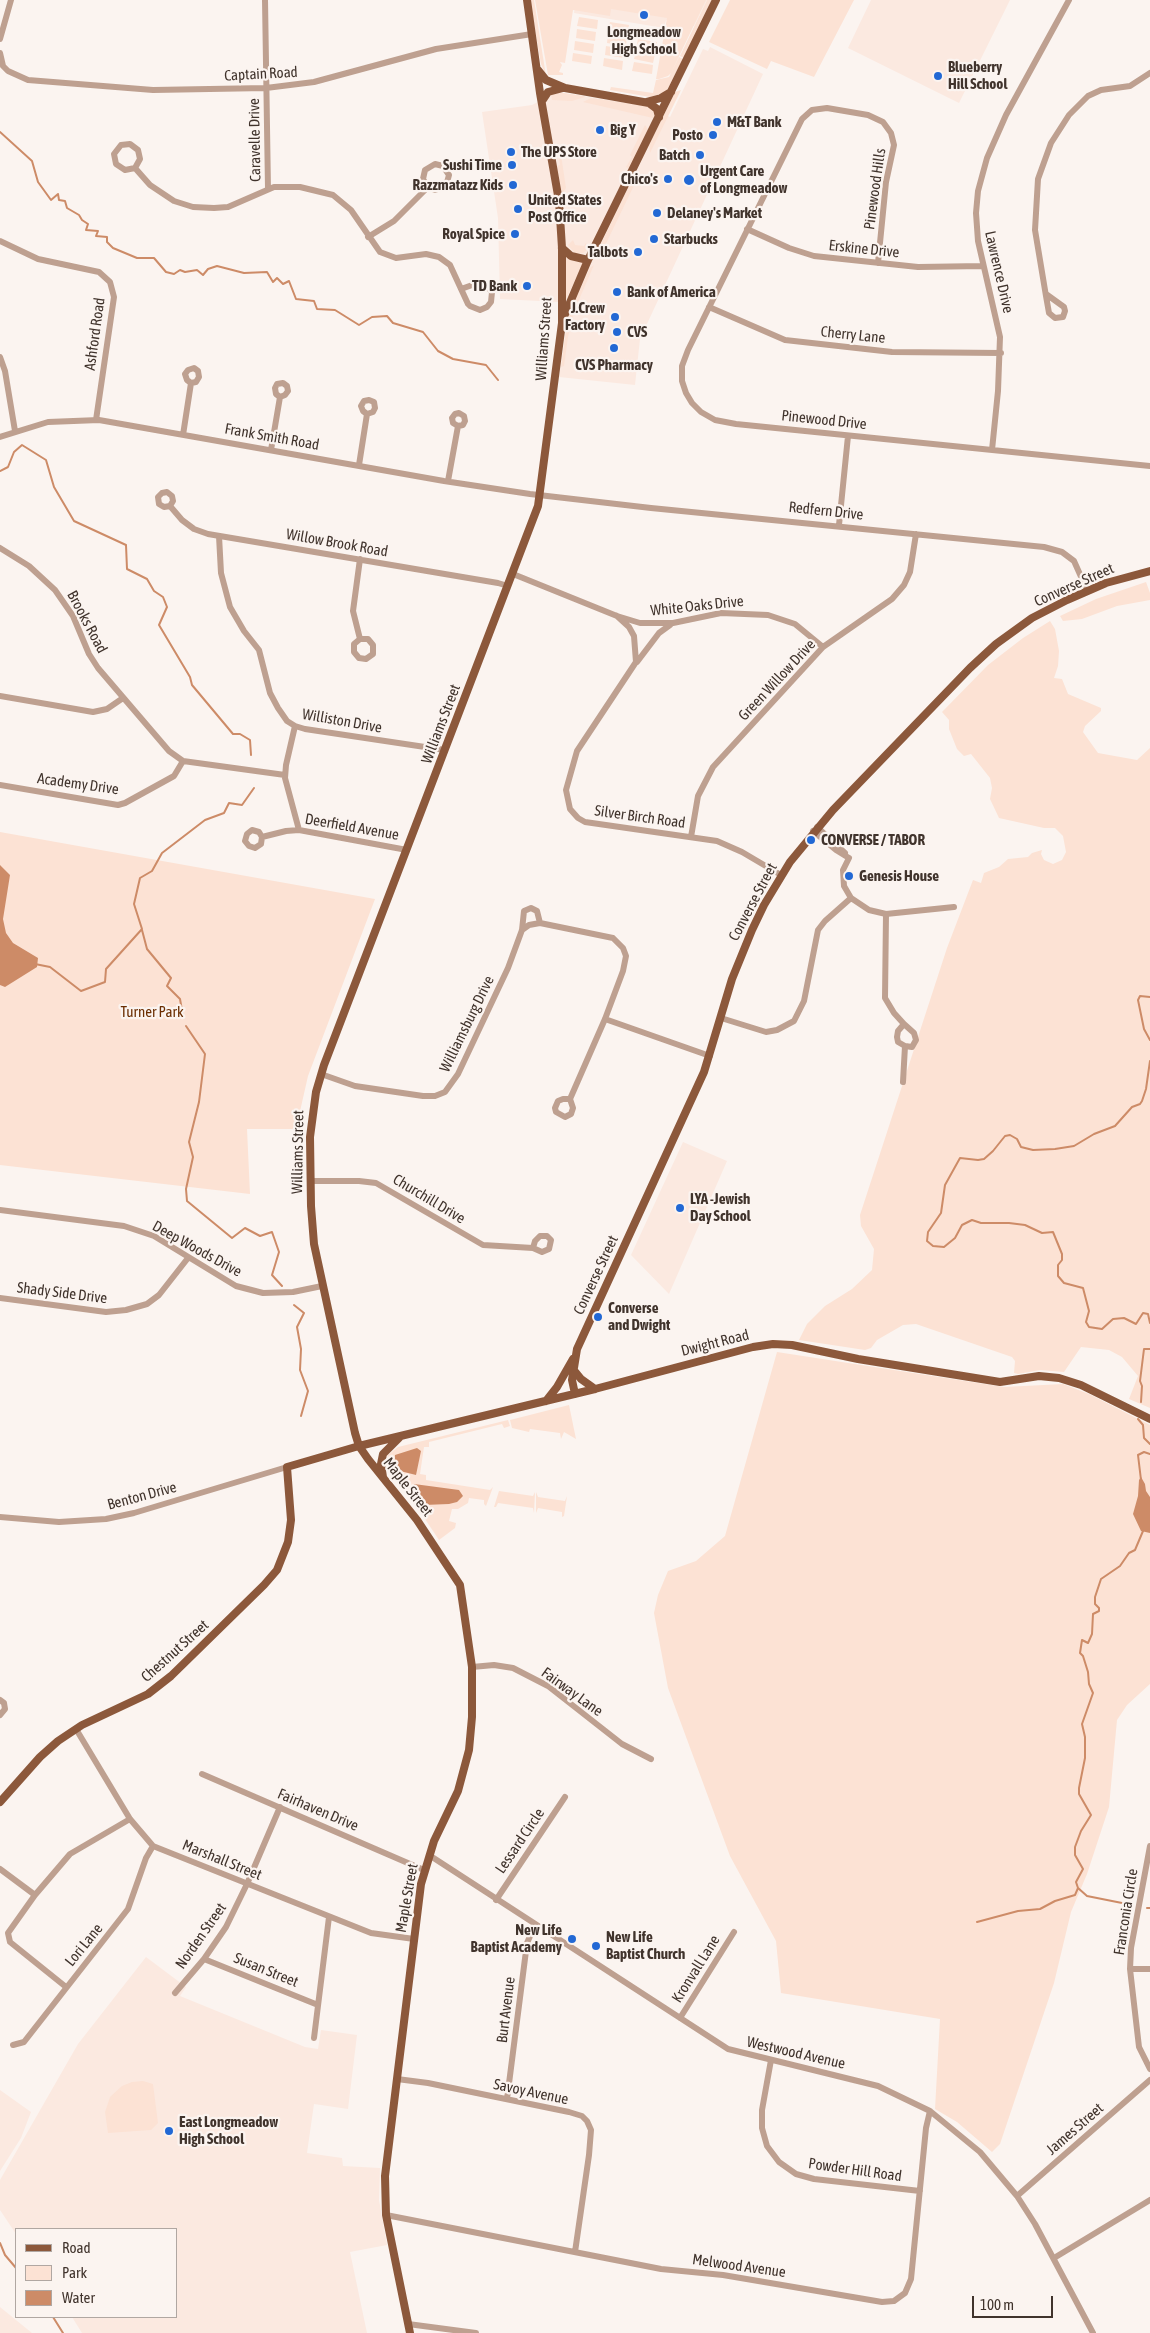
<!DOCTYPE html>
<style>
body{margin:0}
#map{position:relative;width:1150px;height:2333px;overflow:hidden;background:#fbf4f0;font-family:"Asap Condensed",sans-serif}
canvas{display:block}
.legend{position:absolute;left:15px;top:2228px;width:162px;height:90px;box-sizing:border-box;background:#fbf4f0;border:1px solid #b0a7a2;margin:0;padding:6px 9px;list-style:none;font-size:15px;color:#40332c}
.legend li{display:flex;align-items:center;gap:10px;height:25px}
.legend b{width:25px;border:1px solid #b0a7a2}
.scale{position:absolute;left:972px;top:2296px;width:81px;height:22px;box-sizing:border-box;border:2px solid #40332c;border-top:0;padding-left:6px;font-size:15px;line-height:18px;white-space:nowrap;color:#40332c;-webkit-text-stroke:4px #fbf4f0;paint-order:stroke}
</style>
<div id="map">
<canvas width="1150" height="2333"></canvas>
<ul class="legend">
<li><b style="height:6px;background:#8c583b"></b>Road</li>
<li><b style="height:14px;background:#fce2d4"></b>Park</li>
<li><b style="height:14px;background:#cd8b67"></b>Water</li>
</ul>
<div class="scale">100 m</div>
</div>
<script>
const c = document.querySelector('canvas').getContext('2d');
c.lineJoin = 'round';
function paint(path, color) { c.fillStyle = color; c.fill(path, 'evenodd'); }
const toPath = rows => new Path2D(rows.map(r => 'M' + r).join(''));
function strokePath(path, color, width, dash) { c.strokeStyle = color; c.lineWidth = width; c.lineCap = dash ? 'butt' : 'round'; c.setLineDash(dash || []); c.stroke(path); }
function write(font, color, halo, rows, align = 'center') {
  c.font = font + ' "Asap Condensed",sans-serif'; c.lineWidth = 4.5; c.setLineDash([]); c.textBaseline = 'middle'; c.strokeStyle = halo; c.fillStyle = color; for (const [text, x, y, turn = 0] of rows) {
    c.save(); c.translate(x, y); c.rotate((+turn || 0) * Math.PI / 180); c.textAlign = isNaN(turn) ? turn : align; if (halo) c.strokeText(text, 0, 0); c.fillText(text, 0, 0); c.restore();
  }
}
const built = toPath([
 [538,0,707,0,694,26,666,20,664,28,574,13,575,6],
 [871,0,1010,0,959,103,848,48],
 [710,47,763,74,640,339,635,385,559,377,568,315,559,302,500,299,498,218,482,112,532,105,557,92,647,106,670,117,703,49,708,51],
 [683,1142,727,1161,669,1294,631,1255],
 [146,1957,186,1987,180,1996,305,2047,318,2049,321,2030,357,2035,348,2109,314,2104,307,2153,342,2158,343,2166,380,2168,379,2200,387,2245,350,2252,367,2333,82,2333,72,2317,176,2317,176,2229,16,2229,16,2234,0,2210,0,2180,78,2044],
 [0,2090,31,2112,21,2138,0,2171],
 [0,2307,32,2333,0,2333]
]);
const green = toPath([
 [530,0,534,0,546,76,541,64],
 [535,0,706,0,671,73,668,76,659,79,656,79,667,18,611,9,610,16,573,10,565,63,560,62,562,65,559,72,563,73,563,75,548,75],
 [707,0,712,0,684,58,680,56],
 [730,0,854,0,814,77,771,61,767,69,709,42],
 [579,17,598,20,597,29,577,26],
 [610,22,629,25,628,34,608,31],
 [640,27,659,30,657,39,638,36],
 [577,29,596,32,595,41,576,38],
 [608,34,627,37,626,46,607,43],
 [638,39,657,42,655,51,636,48],
 [575,41,594,44,593,53,574,50],
 [606,46,625,49,624,58,605,55],
 [636,51,655,54,653,63,634,59],
 [573,53,592,56,591,64,572,61],
 [679,57,683,59,666,92,650,97,610,90,611,87,653,93,656,80,669,77],
 [604,58,623,61,622,70,603,66],
 [634,62,653,65,652,74,632,71],
 [681,90,650,153,649,145,675,92],
 [557,92,584,96,585,97,572,101,552,100,551,94],
 [591,98,647,106,654,111,655,115,653,118,583,102],
 [645,125,649,131,630,169,626,167,632,157,630,155],
 [560,148,566,188,562,194,557,166,560,165,558,150],
 [635,174,639,175,600,256,599,248],
 [573,240,575,245,584,246,586,243,588,249,583,253,575,253,568,245],
 [565,257,584,262,566,299],
 [594,265,575,309,568,337,564,366,561,367,568,315,590,268],
 [1146,582,1150,593,1150,600,1117,606,1082,619,1063,621,1060,616,1096,599],
 [1050,621,1055,629,1059,651,1058,666,1054,678,1062,679,1068,694,1101,708,1101,711,1085,726,1083,732,1098,753,1137,760,1150,748,1150,1408,1129,1399,1138,1376,1122,1357,1109,1350,1081,1347,1064,1372,1040,1370,1018,1374,1014,1373,1015,1361,1012,1357,916,1324,903,1325,877,1340,871,1348,865,1350,799,1340,807,1324,825,1306,852,1289,872,1270,874,1249,861,1226,860,1215,947,948,973,880,981,883,984,873,999,867,1008,859,1028,857,1032,853,1042,850,1041,854,1044,860,1053,864,1062,860,1066,852,1063,836,1055,828,1044,828,999,818,990,799,992,788,990,778,971,754,964,756,957,749,949,729,949,720,942,712,988,665,1023,638],
 [0,832,375,899,308,1076,296,1129,247,1129,250,1194,0,1165],
 [777,1352,1004,1387,1063,1384,1089,1394,1150,1425,1150,1684,1127,1705,1117,1720,1109,1807,1087,1874,1071,1912,1054,1983,1000,2144,992,2152,957,2122,935,2109,940,2019,781,1993,776,1941,730,1856,668,1688,654,1613,658,1595,668,1571,696,1561,725,1536],
 [569,1405,576,1439,564,1432,561,1439,560,1433,530,1429,529,1432,512,1428,510,1420],
 [508,1420,510,1426,504,1428,502,1424,429,1442,429,1447,424,1447,420,1474,426,1475,426,1480,490,1490,493,1487,486,1506,484,1504,484,1500,469,1498,468,1503,458,1509,452,1509,449,1521,456,1523,455,1528,439,1540,409,1495,389,1471,386,1465,388,1455,398,1447],
 [499,1491,533,1496,535,1492,534,1513,533,1508,498,1503,496,1507,494,1507],
 [536,1492,538,1497,565,1501,567,1496,564,1516,562,1517,562,1512,538,1508,536,1513],
 [143,2081,153,2084,158,2123,151,2130,108,2133,105,2112,110,2097,122,2086,132,2082]
]);
const water = toPath([
 [0,865,10,875,3,919,6,933,13,943,38,958,37,967,5,987,0,985],
 [417,1448,421,1451,416,1475,400,1471,394,1464,395,1455],
 [1141,1477,1145,1484,1146,1491,1150,1497,1150,1533,1141,1531,1133,1514,1138,1496,1139,1480],
 [414,1484,459,1490,463,1496,457,1502,449,1504,424,1505,413,1496,411,1491]
]);
const stream = toPath([
 [0,132,32,161,38,182,51,200,58,194,59,200,65,201,67,208,79,215,82,220,88,224,86,230,98,231,96,236,107,237,107,242,113,248,137,258,154,258,166,272,174,274,180,270,185,272,197,270,203,275,208,269,217,266,244,273,267,272,273,282,277,278,283,284,289,281,296,299,314,301,317,309,335,310,359,325,372,317,387,316,393,323,423,332,438,351,453,359,486,365,498,380],
 [0,471,8,467,14,452,22,445,46,460,54,487,74,521,126,545,127,569,147,579,154,591,163,597,167,607,159,625,190,677,192,685,233,734,240,734,250,740,251,755],
 [142,930,147,949,171,978,167,986,180,999,183,1016],
 [35,964,50,967,81,991,105,982,106,969,142,929,134,904,140,878,152,871,162,853,205,820,224,813,229,803,242,805,254,788],
 [1150,997,1140,996,1138,1000,1144,1029,1150,1040],
 [186,1026,205,1054,199,1102,189,1142,193,1157,186,1189,187,1201,232,1238,245,1228,260,1236,272,1232,279,1252,272,1275,282,1286],
 [1150,1061,1146,1089,1142,1101,1140,1104,1132,1107,1115,1126,1094,1134,1074,1146,1055,1149,1033,1150,1021,1147,1017,1139,1010,1135,1005,1136,993,1151,984,1159,978,1160,960,1158,945,1185,941,1213,928,1232,927,1241,933,1246,944,1247,955,1238,962,1225,972,1220,981,1223,1009,1223,1025,1225,1042,1233,1053,1232,1062,1254,1062,1260,1058,1265,1058,1276,1064,1283,1083,1288,1089,1311,1086,1322,1089,1327,1102,1329,1113,1319,1124,1318,1136,1324,1143,1313,1148,1314,1150,1323],
 [294,1305,304,1313,297,1327,301,1349,300,1370,308,1391,301,1416],
 [1141,1402,1142,1386,1140,1381,1144,1349,1150,1349],
 [1138,1419,1143,1425,1144,1438,1150,1444],
 [1141,1480,1138,1455,1144,1452,1150,1454],
 [1132,1905,1087,1896,1078,1888,1076,1882,1083,1869,1075,1855,1075,1847,1081,1831,1091,1815,1079,1794,1079,1788,1085,1758,1085,1737,1082,1724,1093,1693,1089,1684,1088,1672,1083,1656,1080,1653,1082,1640,1088,1643,1092,1634,1093,1614,1099,1611,1099,1608,1095,1604,1095,1597,1101,1579,1120,1566,1129,1553,1135,1550,1143,1531],
 [1147,1908,1150,1908],
 [977,1922,1018,1911,1040,1909,1055,1901,1075,1895,1078,1888],
 [0,2243,5,2255,16,2268],
 [53,2317,63,2333]
]);
const minor = toPath([
 [265,0,268,189],
 [0,39,11,0],
 [0,53,3,66,8,71,28,80,153,90,266,88,314,82,436,49,532,34],
 [135,168,125,170,116,164,114,154,121,145,130,144,138,150,140,159,135,168,150,185,174,201,193,207,214,208,228,207,274,187,300,187,333,195,351,210,380,252,396,258,426,254,439,257,450,265,468,304,470,306,480,310,487,307,491,302,492,292,485,284,478,283,461,289],
 [747,229,789,248,814,256,918,267,983,266],
 [368,237,394,221,428,187,435,190,446,186,449,175,443,166,435,164,425,170,423,179,428,187],
 [0,241,38,259,99,272,110,282,114,297,96,420],
 [878,263,886,182,894,145,891,133,883,122,868,115,827,108,812,110,802,119,688,350,682,366,682,381,686,393,692,403,701,412,715,420,736,424,1150,466],
 [1046,294,1064,307,1065,311,1063,317,1055,318,1049,313,1046,296,1035,230,1038,179,1051,143,1069,115,1088,96,1101,90,1130,86,1150,73],
 [709,307,785,340,892,352,1001,353],
 [0,357,5,371,15,431],
 [183,435,191,383,196,382,199,377,198,371,194,368,188,370,185,374,187,380,191,383],
 [0,437,48,422,99,420,444,481,530,494,651,508,1044,547,1062,552,1074,561,1087,590],
 [271,450,280,397,285,395,288,391,287,386,283,383,277,384,275,388,276,394,280,397],
 [992,450,998,391,1000,337,978,241,976,213,978,191,987,158,1006,115,1069,0],
 [359,465,367,414,373,412,375,408,374,402,369,400,364,401,361,406,363,411,367,414],
 [448,481,458,426,463,425,465,421,464,416,459,413,455,414,452,418,453,423,458,426],
 [170,506,164,507,159,504,158,497,162,493,167,492,172,496,173,501,170,506,182,520,194,529,208,534,498,583,508,586],
 [839,525,848,436],
 [219,536,221,573,230,607,244,631,259,650,270,693,278,708,287,721,295,726,305,729,445,750],
 [0,548,29,566,55,590,73,616,89,654,98,668,169,751,183,761],
 [360,559,353,611,360,639,368,639,373,645,373,654,366,659,359,658,354,652,354,644,360,639],
 [513,574,617,616,640,623,673,623,721,613,768,615,795,624,823,647],
 [617,616,629,627,634,636,636,662,577,751,566,790,570,809,578,818,585,822,717,841,742,852,781,875],
 [637,662,659,633,670,625],
 [0,696,93,712,107,709,123,698],
 [295,726,286,765,285,778,299,830],
 [0,785,118,805,125,803,174,776,183,761,285,775],
 [817,827,845,853],
 [813,831,836,850,849,858],
 [262,837,261,844,255,848,249,846,245,841,247,834,252,830,259,832,262,837,286,831,299,830,407,850],
 [691,837,698,796,713,767,823,647,892,599,904,585,910,572,916,534],
 [849,858,843,870,844,886,851,898,869,910,886,914,954,907],
 [886,914,885,998,894,1013,904,1024],
 [522,930,529,925,540,923],
 [721,1018,766,1032,777,1030,794,1021,804,1001,818,930,825,921,851,898],
 [605,1019,710,1056],
 [321,1074,355,1086,423,1096,435,1096,445,1092,458,1074,508,968,522,930,524,911,531,908,537,911,540,923,613,938,623,948,626,956,623,971,605,1019,570,1099,563,1099,558,1101,555,1108,556,1112,565,1117,571,1114,573,1108,570,1099],
 [903,1082,905,1046,912,1047,916,1040,914,1033,904,1024,898,1031,897,1037,898,1042,905,1046],
 [310,1181,359,1181,376,1183,483,1245,533,1248,542,1252,549,1249,551,1240,547,1236,540,1236,535,1241,533,1248],
 [0,1210,124,1226,154,1236,236,1286,263,1293,293,1292,322,1286],
 [0,1298,106,1312,126,1310,147,1304,159,1295,188,1258],
 [0,1517,59,1522,106,1519,134,1513,287,1467],
 [472,1667,494,1665,513,1668,548,1686,622,1744,651,1759],
 [0,1700,4,1703,5,1709,0,1715],
 [76,1729,130,1819,153,1846,371,1933,414,1939],
 [202,1774,424,1870],
 [1150,1846,1131,1948,1130,1969,1139,2047,1150,2069],
 [429,1855,728,2049,878,2086,930,2111,980,2152,1017,2196,1035,2224,1093,2333],
 [0,1869,35,1895],
 [496,1900,565,1797],
 [204,1959,318,2005],
 [1130,1969,1150,1969],
 [66,1987,10,1942,8,1933,35,1895,70,1854,130,1819],
 [175,1993,204,1959,226,1927,247,1884,280,1807],
 [680,2018,734,1932],
 [314,2038,329,1917],
 [13,2045,24,2042,128,1909,146,1858,153,1846],
 [771,2060,762,2110,762,2128,767,2146,779,2162,796,2174,814,2179,920,2191],
 [397,2079,428,2083,569,2112,582,2116,587,2121,591,2130,589,2155,575,2252],
 [507,2099,527,1943,535,1925],
 [1017,2196,1150,2080],
 [386,2215,661,2269,723,2275,882,2302,894,2301,905,2293,911,2279,926,2128,930,2111],
 [1054,2258,1150,2200],
 [408,2324,476,2333]
]);
const major = toPath([
 [538,70,546,80,565,88,649,103,657,109,659,117],
 [542,101,548,92,563,88],
 [646,102,661,98,671,92],
 [562,248,571,256,588,260],
 [563,319,588,260,716,0],
 [572,1368,581,1379,595,1389],
 [575,1394,572,1380,577,1349,704,1072,732,979,752,930,764,905,790,862,833,810,970,668,996,644,1032,618,1067,600,1106,583,1150,571],
 [546,1401,557,1387,573,1359],
 [383,1477,381,1464,383,1454,399,1438],
 [0,1802,40,1757,58,1741,82,1725,148,1694,171,1676,264,1585,277,1570,288,1542,291,1520,287,1467,359,1446,595,1389,753,1347,773,1344,792,1345,858,1359,1000,1382,1039,1376,1059,1378,1081,1385,1150,1419],
 [410,2333,386,2215,385,2176,421,1884,434,1841,458,1791,469,1750,472,1717,472,1667,460,1585,417,1520,368,1459,359,1446,355,1433,314,1244,311,1206,310,1137,316,1092,324,1065,538,506,562,323,562,248,559,201,540,93,527,0]
]);
const markers = [
 [644,15,5,"#2268d4"],
 [938,76,5,"#2268d4"],
 [717,122,5,"#2268d4"],
 [600,130,5,"#2268d4"],
 [713,135,5,"#2268d4"],
 [511,152,5,"#2268d4"],
 [700,155,5,"#2268d4"],
 [512,165,5,"#2268d4"],
 [668,179,5,"#2268d4"],
 [689,180,6,"#2268d4"],
 [513,185,5,"#2268d4"],
 [518,209,5,"#2268d4"],
 [657,213,5,"#2268d4"],
 [515,234,5,"#2268d4"],
 [654,239,5,"#2268d4"],
 [638,252,5,"#2268d4"],
 [527,286,5,"#2268d4"],
 [617,292,5,"#2268d4"],
 [615,317,5,"#2268d4"],
 [617,332,5,"#2268d4"],
 [614,348,5,"#2268d4"],
 [811,840,5,"#2268d4"],
 [849,876,5,"#2268d4"],
 [680,1208,5,"#2268d4"],
 [598,1317,5,"#2268d4"],
 [572,1939,5,"#2268d4"],
 [596,1946,5,"#2268d4"],
 [169,2131,5,"#2268d4"]
];
const poiNames = [
 ["Longmeadow",644,32,"center"],
 ["High School",644,49,"center"],
 ["Blueberry",948,67],
 ["Hill School",948,84],
 ["M&T Bank",727,122],
 ["Big Y",610,130],
 ["Posto",703,135,"right"],
 ["The UPS Store",521,152],
 ["Batch",690,155,"right"],
 ["Sushi Time",502,165,"right"],
 ["Urgent Care",700,171],
 ["of Longmeadow",700,188],
 ["Chico's",658,179,"right"],
 ["Razzmatazz Kids",503,185,"right"],
 ["United States",528,200],
 ["Post Office",528,217],
 ["Delaney's Market",667,213],
 ["Royal Spice",505,234,"right"],
 ["Starbucks",664,239],
 ["Talbots",628,252,"right"],
 ["TD Bank",517,286,"right"],
 ["Bank of America",627,292],
 ["J.Crew",605,308,"right"],
 ["Factory",605,325,"right"],
 ["CVS",627,332],
 ["CVS Pharmacy",614,365,"center"],
 ["CONVERSE / TABOR",821,840],
 ["Genesis House",859,876],
 ["LYA -Jewish",690,1199],
 ["Day School",690,1216],
 ["Converse",608,1308],
 ["and Dwight",608,1325],
 ["New Life",562,1930,"right"],
 ["Baptist Academy",562,1947,"right"],
 ["New Life",606,1937],
 ["Baptist Church",606,1954],
 ["East Longmeadow",179,2122],
 ["High School",179,2139]
];
const streetNames = [
 ["Captain Road",261,74,-3],
 ["Caravelle Drive",255,140,-91],
 ["Pinewood Hills",875,189,-82],
 ["Erskine Drive",864,249,6],
 ["Lawrence Drive",999,272,77],
 ["Ashford Road",95,334,-82],
 ["Cherry Lane",853,335,6],
 ["Williams Street",544,339,-86],
 ["Pinewood Drive",824,420,6],
 ["Frank Smith Road",272,437,10],
 ["Redfern Drive",826,511,6],
 ["Willow Brook Road",337,543,10],
 ["Converse Street",1074,585,-24],
 ["White Oaks Drive",697,606,-6],
 ["Brooks Road",87,622,62],
 ["Green Willow Drive",777,680,-47],
 ["Williston Drive",342,721,10],
 ["Williams Street",441,724,-69],
 ["Academy Drive",78,784,8],
 ["Silver Birch Road",640,817,8],
 ["Deerfield Avenue",352,827,10],
 ["Converse Street",753,902,-62],
 ["Williamsburg Drive",467,1024,-64],
 ["Williams Street",298,1152,-89],
 ["Churchill Drive",429,1199,31],
 ["Deep Woods Drive",197,1249,29],
 ["Converse Street",596,1275,-65],
 ["Shady Side Drive",62,1293,7],
 ["Dwight Road",715,1343,-14],
 ["Maple Street",408,1487,52],
 ["Benton Drive",142,1496,-15],
 ["Chestnut Street",175,1651,-42],
 ["Fairway Lane",572,1692,36],
 ["Fairhaven Drive",318,1810,23],
 ["Lessard Circle",520,1841,-56],
 ["Marshall Street",222,1860,22],
 ["Maple Street",407,1898,-80],
 ["Franconia Circle",1126,1912,-81],
 ["Norden Street",201,1936,-55],
 ["Lori Lane",84,1945,-51],
 ["Kronvall Lane",696,1969,-58],
 ["Susan Street",266,1970,22],
 ["Burt Avenue",506,2010,-83],
 ["Westwood Avenue",796,2053,13],
 ["Savoy Avenue",531,2092,12],
 ["James Street",1075,2129,-41],
 ["Powder Hill Road",855,2170,8],
 ["Melwood Avenue",739,2266,8]
];
const parkNames = [
 ["Turner Park",152,1012]
];
paint(built, '#fbe9e0');
paint(green, '#fce2d4');
paint(water, '#cd8b67');
strokePath(stream, '#cd8b67', 2);
strokePath(minor, '#bea090', 6);
strokePath(major, '#8c583b', 8);
for (const [x, y, r, color] of markers) { const dot = new Path2D(); dot.arc(x, y, r, 0, 2 * Math.PI); c.fillStyle = color; c.fill(dot); strokePath(dot, '#fbf4f0', 2); }
write('bold 15px', '#40332c', '#fbf4f0', poiNames, 'left');
write('15px', '#40332c', '#fbf4f0', streetNames);
write('15px', '#6b2e02', '#fbf4f0', parkNames);
</script>
